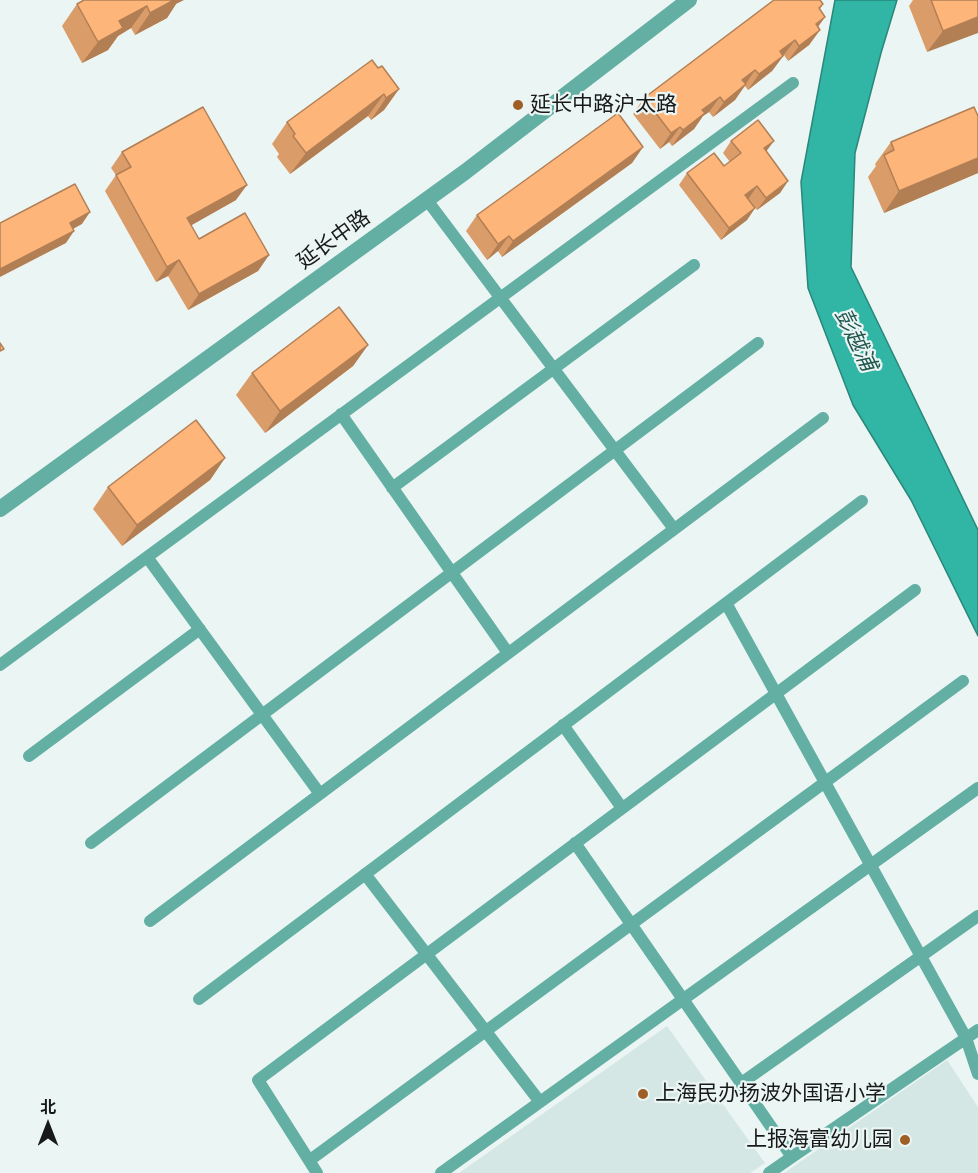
<!DOCTYPE html>
<meta charset="utf-8">
<style>
body{margin:0}
#map{position:relative;width:978px;height:1173px;overflow:hidden;background:#ebf5f3;font-family:"Noto Serif","Noto Sans SC",serif}
canvas{display:block}
.north{position:absolute;left:18px;top:1095px;width:60px;height:60px;-webkit-text-stroke:4px #ebf5f3;paint-order:stroke;rotate:0deg;font-size:16px;font-weight:700;line-height:24px;text-align:center;color:#171a19}
.north::after{content:'';display:block;margin:auto;width:21px;height:27px;background:#171a19;clip-path:polygon(50% 0,100% 100%,50% 72%,0 100%)}
</style>
<div id="map">
<canvas width="978" height="1173"></canvas>
<div class="north">北</div>
</div>
<script>
const c = document.querySelector('canvas').getContext('2d');
c.lineJoin = 'round';
function paint(path, color) { c.fillStyle = color; c.fill(path, 'evenodd'); }
const toPath = rows => new Path2D(rows.map(r => 'M' + r).join(''));
function strokePath(path, color, width, dash) { c.strokeStyle = color; c.lineWidth = width; c.lineCap = dash ? 'butt' : 'round'; c.setLineDash(dash || []); c.stroke(path); }
function write(font, color, halo, rows, align = 'center') {
  c.font = font + ' "Noto Serif","Noto Sans SC",serif'; c.lineWidth = 4.5; c.setLineDash([]); c.textBaseline = 'middle'; c.strokeStyle = halo; c.fillStyle = color; for (const [text, x, y, turn = 0] of rows) {
    c.save(); c.translate(x, y); c.rotate((+turn || 0) * Math.PI / 180); c.textAlign = isNaN(turn) ? turn : align; if (halo) c.strokeText(text, 0, 0); c.fillText(text, 0, 0); c.restore();
  }
}
const built = toPath([
 [667,1026,765,1163,750,1173,459,1173],
 [947,1060,978,1107,978,1173,784,1173]
]);
const water = toPath([
 [835,0,897,0,881,53,855,153,851,267,978,530,978,636,911,500,853,405,808,288,801,182,835,0]
]);
const service = toPath([
 [427,200,674,529],
 [341,414,508,653],
 [392,488,694,265],
 [147,557,320,794],
 [726,603,966,1038,978,1074],
 [0,665,793,83],
 [563,725,622,808],
 [29,756,200,629],
 [91,843,758,343],
 [575,843,792,1157,769,1173],
 [365,874,540,1102],
 [150,921,823,418],
 [199,999,862,501],
 [740,1084,978,916],
 [792,1157,978,1030],
 [310,1160,963,681],
 [317,1173,258,1080,915,590],
 [441,1173,978,788]
]);
const tertiary = toPath([
 [0,509,465,172,689,0]
]);
const wall = toPath([
 [913,0,978,0,927,52,909,6],
 [77,4,176,4,167,18,135,35,131,28,118,36,108,50,82,63,62,26],
 [823,4,820,9,825,17,818,27,820,30,809,45,788,61,784,55,772,71,748,90,745,86,735,100,713,117,709,112,703,116,694,129,672,146,669,142,660,149,633,114,644,98],
 [378,68,399,89,384,110,371,120,368,116,290,174,277,157,279,154,272,144,287,122],
 [731,141,766,152,788,181,780,193,757,210,748,198,755,208,747,220,721,240,679,185,687,173,724,166,730,162,723,153],
 [891,142,978,173,884,213,868,177,876,166,875,164],
 [643,147,632,163,502,257,498,251,487,260,466,231,477,215],
 [122,152,236,200,191,225,199,239,269,255,258,271,188,310,168,276,156,282,105,191,116,175,111,168],
 [368,345,353,366,265,433,236,395,252,373],
 [225,458,210,480,122,546,93,509,108,487]
]);
const shadedWall = toPath([
 [171,0,184,0,176,4,167,18,135,35,150,13],
 [147,6,131,28,118,36,108,50,82,63,98,42,119,21],
 [825,17,814,32,816,24],
 [978,17,978,33,927,52,943,31],
 [820,30,809,45,788,61,799,46],
 [795,40,772,71,748,90,759,74,780,51],
 [755,70,735,100,713,117,724,102,742,80],
 [399,89,384,110,371,120,386,98],
 [384,94,368,116,290,174,306,153],
 [720,97,709,112,703,116,694,129,672,146,683,130,702,110],
 [680,127,669,142,660,149,671,133],
 [774,141,765,153,764,148],
 [643,147,632,163,502,257,513,241],
 [978,158,978,173,884,213,899,191],
 [788,181,780,193,757,210,766,198],
 [247,185,236,200,176,234,187,218],
 [757,186,749,198,737,207,745,195],
 [755,208,747,220,721,240,729,228],
 [90,212,82,224,62,235,70,223],
 [74,231,66,243,0,277,0,269],
 [509,236,498,251,487,260,498,244],
 [269,255,258,271,188,310,199,294],
 [179,260,168,276,156,282,167,267],
 [368,345,353,366,265,433,280,411],
 [225,458,210,480,122,546,137,525]
]);
const building = toPath([
 [84,0,174,0,150,13,147,6,119,21,123,28,98,42,77,4,84,0],
 [774,0,820,0,823,4,819,8,825,17,816,24,820,30,799,46,795,40,780,51,783,56,759,74,755,70,742,80,746,84,724,102,720,97,702,110,705,113,683,130,680,127,671,133,644,98,774,0],
 [931,0,978,0,978,17,943,31,931,0],
 [372,60,378,68,382,66,399,89,386,98,384,94,306,153,293,136,295,134,287,122,372,60],
 [203,107,247,185,187,218,199,239,245,213,269,255,199,294,179,260,167,267,116,175,131,167,122,152,203,107],
 [974,107,978,116,978,158,899,191,884,155,894,150,891,142,974,107],
 [618,113,643,147,513,241,509,236,498,244,477,215,618,113],
 [758,120,774,141,764,148,788,181,766,198,757,186,745,195,755,208,729,228,687,173,714,153,724,166,741,153,731,141,758,120],
 [75,184,90,212,70,223,74,231,0,269,0,223,75,184],
 [339,307,368,345,280,411,252,373,339,307],
 [0,343,4,349,0,351,0,343],
 [196,420,225,458,137,525,108,487,196,420]
]);
const markers = [
 [518,105,6,"#9e5f26"],
 [643,1094,6,"#9e5f26"],
 [905,1140,6,"#9e5f26"]
];
const poiNames = [
 ["延长中路沪太路",530,105],
 ["上海民办扬波外国语小学",655,1094],
 ["上报海富幼儿园",893,1140,"right"]
];
const streetNames = [
 ["延长中路",334,240,-36]
];
const waterNames = [
 ["彭越浦",855,340,64]
];
paint(built, '#d5e7e4');
paint(water, '#31b6a5');
strokePath(water, '#29877b', 1.5);
strokePath(service, '#64afa3', 12);
strokePath(tertiary, '#64afa3', 16);
paint(wall, '#da9c69');
paint(shadedWall, '#b27f55');
paint(building, '#feb57a');
strokePath(building, '#b27f55', 1.5);
for (const [x, y, r, color] of markers) { const dot = new Path2D(); dot.arc(x, y, r, 0, 2 * Math.PI); c.fillStyle = color; c.fill(dot); strokePath(dot, '#ebf5f3', 2); }
write('21px', '#171a19', '#ebf5f3', poiNames, 'left');
write('21px', '#171a19', '#ebf5f3', streetNames);
write('italic 22px', '#21564e', '#ebf5f3', waterNames);
</script>
